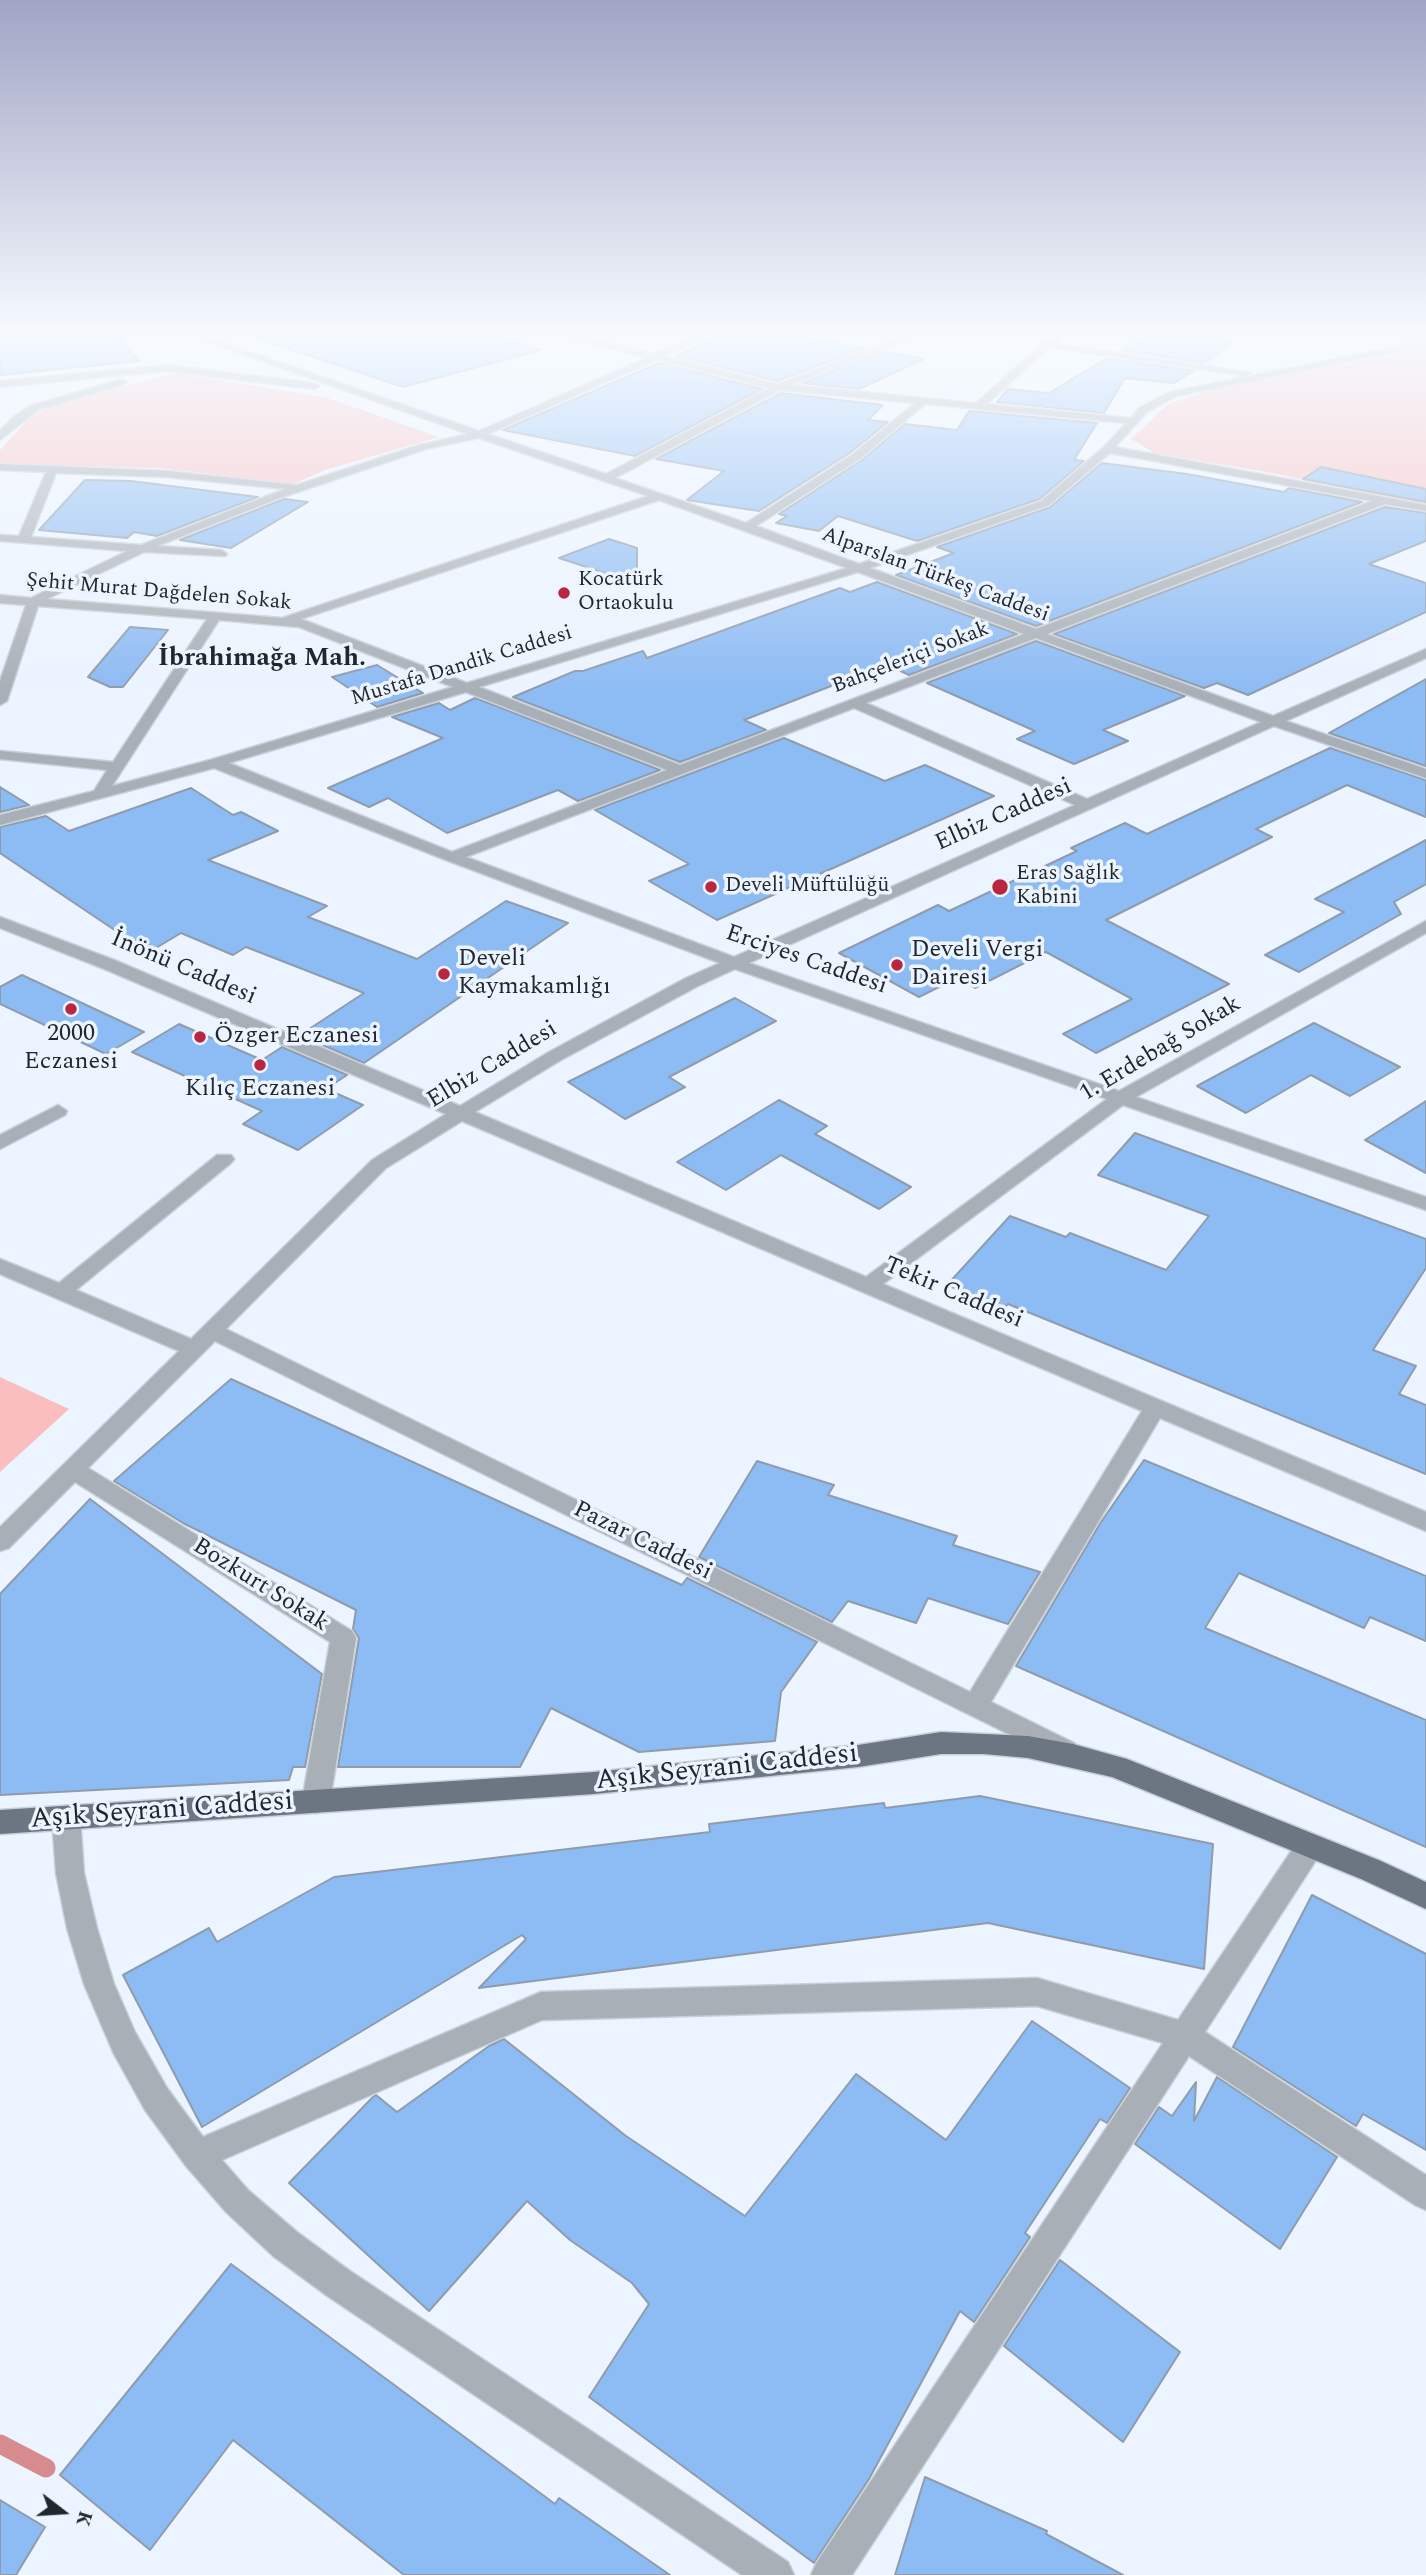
<!DOCTYPE html>
<meta charset="utf-8">
<style>
body{margin:0}
#map{position:relative;width:1426px;height:2575px;overflow:hidden;background:#ecf4ff;font-family:Spectral,serif}
canvas{display:block}
.north{position:absolute;left:28px;top:2477px;width:70px;height:70px;-webkit-text-stroke:5px #ecf4ff;paint-order:stroke;rotate:107deg;font-size:19px;font-weight:700;line-height:28px;text-align:center;color:#21272d}
.north::after{content:'';display:block;margin:auto;width:24px;height:32px;background:#21272d;clip-path:polygon(50% 0,100% 100%,50% 72%,0 100%)}
</style>
<div id="map">
<canvas width="1426" height="2575"></canvas>
<div class="north">K</div>
</div>
<script>
const c = document.querySelector('canvas').getContext('2d');
c.lineJoin = 'round';
function paint(path, color) { c.fillStyle = color; c.fill(path, 'evenodd'); }
const toPath = rows => new Path2D(rows.map(r => 'M' + r).join(''));
function strokePath(path, color, width, dash) { c.strokeStyle = color; c.lineWidth = width; c.lineCap = dash ? 'butt' : 'round'; c.setLineDash(dash || []); c.stroke(path); }
function write(font, color, halo, rows, align = 'center') {
  c.font = font + ' Spectral,serif'; c.lineWidth = 7; c.setLineDash([]); c.textBaseline = 'middle'; c.strokeStyle = halo; c.fillStyle = color; for (const [text, x, y, turn = 0] of rows) {
    c.save(); c.translate(x, y); c.rotate((+turn || 0) * Math.PI / 180); c.textAlign = isNaN(turn) ? turn : align; if (halo) c.strokeText(text, 0, 0); c.fillText(text, 0, 0); c.restore();
  }
}
const green = toPath([
 [1426,348,1426,505,1272,473,1154,453,1131,439,1168,404,1210,390],
 [175,373,325,397,439,437,325,470,294,484,160,468,0,464,0,450,30,417,39,412,63,402],
 [0,1377,69,1409,0,1472]
]);
const stream = toPath([
 [0,2444,46,2468]
]);
const building = toPath([
 [0,332,112,332,139,361,0,375,0,332],
 [257,332,481,332,541,350,403,387,256,338,257,332],
 [728,332,771,332,864,348,777,381,676,356,728,332],
 [1152,332,1186,332,1234,341,1204,363,1121,350,1152,332],
 [884,352,924,359,859,389,802,383,884,352],
 [1107,358,1194,371,1174,383,1125,378,1104,413,997,402,1008,389,1049,393,1107,358],
 [659,363,762,389,635,456,503,430,659,363],
 [781,393,883,405,868,420,888,422,851,452,759,511,687,500,724,471,656,459,781,393],
 [969,411,1097,423,1074,460,1084,461,1040,499,917,541,838,516,819,531,776,523,787,516,779,514,862,460,905,424,957,430,969,411],
 [1102,463,1187,474,1284,492,1289,488,1362,502,1036,626,896,575,954,553,937,547,1050,507,1102,463],
 [1321,467,1426,489,1426,502,1303,479,1321,467],
 [85,480,131,481,258,497,157,536,134,532,127,538,39,530,85,480],
 [284,499,308,502,231,548,180,540,284,499],
 [1385,507,1426,513,1426,541,1369,564,1426,583,1426,612,1248,695,1217,683,1204,688,1054,634,1385,507],
 [609,539,637,548,637,569,617,577,559,558,609,539],
 [877,582,1017,634,909,675,890,666,853,681,849,679,744,720,766,730,680,762,513,697,575,671,583,671,643,651,647,658,840,588,850,592,877,582],
 [130,627,168,630,123,687,110,687,88,677,130,627],
 [1036,641,1185,696,1103,730,1128,741,1074,764,1017,739,1035,731,927,683,1036,641],
 [377,665,423,693,377,707,332,677,377,665],
 [1426,679,1426,766,1329,733,1426,679],
 [475,698,494,705,660,770,578,801,558,790,447,833,388,798,369,807,328,788,443,738,392,717,439,703,450,710,475,698],
 [784,738,885,781,925,765,994,796,717,920,649,881,689,864,595,810,784,738],
 [1330,748,1426,780,1426,817,1347,785,1256,829,1272,837,1106,920,1229,984,1096,1053,1063,1034,1132,999,1046,952,975,988,957,978,919,997,839,953,938,905,949,911,1077,851,1071,848,1125,823,1147,834,1330,748],
 [0,787,29,805,0,812,0,787],
 [191,788,233,815,241,812,278,831,208,860,327,906,308,917,417,959,506,901,568,923,364,1063,300,1035,364,993,246,947,233,955,181,933,156,948,122,935,0,853,0,827,46,816,69,831,191,788],
 [1426,840,1426,884,1394,902,1401,914,1299,972,1265,955,1344,912,1315,899,1426,840],
 [22,975,144,1032,106,1054,0,1004,0,987,22,975],
 [735,998,776,1021,669,1077,685,1087,625,1119,568,1082,735,998],
 [1314,1023,1400,1067,1350,1096,1311,1075,1246,1113,1197,1086,1314,1023],
 [179,1024,262,1060,282,1047,347,1075,326,1089,363,1105,298,1150,243,1124,262,1111,132,1052,179,1024],
 [779,1100,827,1126,815,1134,911,1187,879,1209,781,1155,726,1190,677,1162,779,1100],
 [1426,1101,1426,1173,1365,1140,1426,1101],
 [1135,1133,1426,1239,1426,1268,1373,1350,1416,1366,1399,1394,1426,1405,1426,1474,1008,1304,1004,1308,947,1285,1010,1216,1066,1237,1070,1233,1166,1270,1209,1216,1098,1175,1135,1133],
 [231,1379,682,1585,687,1578,817,1642,781,1692,775,1741,639,1752,551,1708,520,1767,338,1767,359,1638,353,1629,356,1610,183,1523,114,1481,231,1379],
 [1144,1460,1426,1576,1426,1641,1370,1617,1364,1628,1239,1573,1205,1628,1426,1720,1426,1847,1016,1666,1101,1522,1144,1460],
 [757,1461,834,1485,828,1495,957,1536,953,1545,1040,1572,1008,1624,928,1598,916,1623,848,1601,832,1622,699,1557,757,1461],
 [90,1499,322,1674,305,1767,293,1767,289,1780,0,1795,0,1594,90,1499],
 [980,1796,1213,1844,1204,1969,988,1923,479,1988,526,1939,522,1935,202,2127,123,1975,209,1928,217,1942,334,1877,710,1832,709,1824,884,1803,885,1808,980,1796],
 [1312,1895,1426,1954,1426,2150,1363,2114,1356,2126,1233,2047,1312,1895],
 [1032,2021,1130,2088,1107,2123,1100,2119,1025,2233,1030,2237,974,2322,960,2311,869,2479,814,2563,589,2397,649,2304,632,2283,570,2240,527,2201,429,2311,289,2183,373,2097,376,2095,397,2112,489,2046,504,2039,626,2136,745,2216,856,2074,946,2140,1032,2021],
 [1217,2077,1337,2157,1280,2249,1135,2144,1159,2107,1172,2116,1196,2082,1194,2121,1217,2077],
 [1060,2260,1180,2352,1123,2442,1004,2346,1060,2260],
 [231,2264,555,2504,559,2498,670,2575,404,2575,233,2440,150,2550,60,2475,231,2264],
 [925,2477,1047,2531,1046,2534,1123,2575,895,2575,925,2477],
 [0,2500,45,2527,16,2575,0,2575,0,2500]
]);
const minor = toPath([
 [180,332,193,332,479,431,646,358,549,332,565,332,655,354,705,332,717,332,665,356,777,384,914,332,927,332,791,385,976,403,1044,342,1057,335,1062,338,1056,343,1251,373,1246,376,1049,347,987,404,1131,418,1139,408,1170,392,1424,341,1368,332,1426,336,1426,346,1176,396,1147,412,1115,447,1426,505,1426,511,1385,504,1047,634,1273,716,1426,649,1426,658,1286,721,1426,769,1426,778,1274,726,749,963,1119,1091,1426,921,1426,933,1136,1097,1426,1197,1426,1210,1123,1105,883,1284,1426,1512,1426,1531,1160,1418,991,1702,1074,1743,1078,1751,1074,1759,1065,1762,215,1341,88,1468,352,1631,356,1638,330,1801,326,1809,316,1813,306,1809,302,1801,330,1642,75,1482,9,1548,0,1551,0,1527,179,1351,0,1274,0,1259,59,1283,217,1155,231,1155,234,1159,231,1163,76,1290,191,1339,372,1160,446,1114,102,968,0,928,0,917,114,960,460,1106,549,1052,686,978,720,963,446,860,214,768,0,825,0,815,94,791,107,770,0,759,0,751,113,762,207,619,38,606,7,701,0,705,0,681,26,605,0,603,0,595,31,598,127,551,0,541,0,535,19,536,46,472,0,470,0,464,167,471,297,485,419,445,468,434,180,332],
 [656,360,769,388,606,474,488,434,656,360],
 [780,390,915,403,853,454,746,523,615,478,780,390],
 [925,404,1126,423,1104,447,1041,501,859,564,756,526,861,458,925,404],
 [479,438,648,496,282,618,47,599,144,552,225,556,227,554,221,550,157,546,280,498,426,449,479,438],
 [1110,453,1372,501,1036,629,870,568,1049,505,1110,453],
 [56,473,167,477,285,489,141,545,31,537,56,473],
 [659,500,847,568,467,683,301,619,659,500],
 [858,572,1024,634,680,765,479,687,858,572],
 [219,620,299,627,453,687,210,760,112,786,219,620],
 [1036,638,1261,722,1087,799,866,703,1036,638],
 [466,692,667,770,452,852,229,763,466,692],
 [854,708,1075,805,734,957,466,857,854,708],
 [735,969,1107,1099,866,1277,475,1112,561,1060,698,986,735,969],
 [462,1121,1142,1411,970,1692,226,1329,386,1168,462,1121],
 [167,365,314,383,319,386,314,389,167,371,0,387,0,381,167,365],
 [122,379,127,382,125,384,38,410,0,440,0,431,13,417,30,406,122,379],
 [58,1105,67,1111,65,1115,0,1149,0,1135,58,1105],
 [66,1806,76,1810,80,1818,84,1873,97,1928,114,1984,135,2032,167,2088,203,2137,541,1992,1037,1978,1178,2020,1300,1838,1310,1834,1320,1838,1324,1846,1320,1854,1205,2032,1426,2175,1426,2210,1415,2205,1189,2056,852,2575,811,2575,817,2562,1163,2043,1037,2006,542,2020,222,2160,248,2190,297,2232,350,2271,788,2562,794,2575,742,2575,326,2295,273,2256,226,2212,186,2166,145,2110,113,2052,84,1984,67,1928,56,1873,52,1818,56,1810,66,1806]
]);
const major = toPath([
 [941,1732,1028,1736,1073,1744,1127,1759,1381,1861,1426,1882,1426,1909,1361,1879,1112,1777,1028,1758,984,1754,941,1754,858,1767,594,1794,0,1834,0,1810,594,1772,858,1745,941,1732]
]);
const markers = [
 [564,593,7,"#b82640"],
 [711,887,7,"#b82640"],
 [1000,887,9,"#b82640"],
 [897,965,7,"#b82640"],
 [444,974,7,"#b82640"],
 [71,1009,7,"#b82640"],
 [200,1037,7,"#b82640"],
 [260,1065,7,"#b82640"]
];
const farStreetnames = [
 ["Alparslan Türkeş Caddesi",935,576,20],
 ["Şehit Murat Dağdelen Sokak",159,593,5],
 ["Bahçeleriçi Sokak",911,659,-21],
 ["Mustafa Dandik Caddesi",462,667,-17]
];
const farPoinames = [
 ["Kocatürk",578,581],
 ["Ortaokulu",578,605],
 ["Eras Sağlık",1016,875],
 ["Kabini",1016,899],
 ["Develi Müftülüğü",725,887]
];
const streetNames = [
 ["Elbiz Caddesi",1004,816,-24],
 ["Erciyes Caddesi",806,961,19],
 ["İnönü Caddesi",183,969,23],
 ["1. Erdebağ Sokak",1161,1050,-31],
 ["Elbiz Caddesi",493,1066,-31],
 ["Tekir Caddesi",953,1294,23],
 ["Pazar Caddesi",642,1542,26],
 ["Bozkurt Sokak",260,1586,32]
];
const poiNames = [
 ["Develi Vergi",911,951],
 ["Dairesi",911,979],
 ["Develi",458,960],
 ["Kaymakamlığı",458,988],
 ["2000",71,1035,"center"],
 ["Eczanesi",71,1063,"center"],
 ["Özger Eczanesi",214,1037],
 ["Kılıç Eczanesi",260,1090,"center"]
];
const farDistrictnames = [
 ["İbrahimağa Mah.",262,660]
];
const nearStreetnames = [
 ["Aşık Seyrani Caddesi",727,1769,-6],
 ["Aşık Seyrani Caddesi",162,1812,-4]
];
paint(green, '#fabebf');
strokePath(stream, '#d88b8e', 19);
paint(building, '#8dbbf3');
strokePath(building, '#8f9cac', 2);
strokePath(minor, '#c7cfd9', 3);
strokePath(major, '#c7cfd9', 3);
paint(minor, '#a9afb6');
paint(major, '#6c7683');
const sky = c.createLinearGradient(0, 0, 0, 693);
sky.addColorStop(0, '#a1a4c4');
sky.addColorStop(0.48, '#f6faff');
sky.addColorStop(1, '#f6faff00');
c.fillStyle = sky;
c.fillRect(0, 0, 1426, 693);
for (const [x, y, r, color] of markers) { const dot = new Path2D(); dot.arc(x, y, r, 0, 2 * Math.PI); c.fillStyle = color; c.fill(dot); strokePath(dot, '#ecf4ff', 2.5); }
write('21px', '#21272d', '#ecf4ff', farStreetnames);
write('21px', '#21272d', '#ecf4ff', farPoinames, 'left');
write('24px', '#21272d', '#ecf4ff', streetNames);
write('24px', '#21272d', '#ecf4ff', poiNames, 'left');
write('bold 26px', '#21272d', '#ecf4ff', farDistrictnames);
write('28px', '#21272d', '#ecf4ff', nearStreetnames);
</script>
